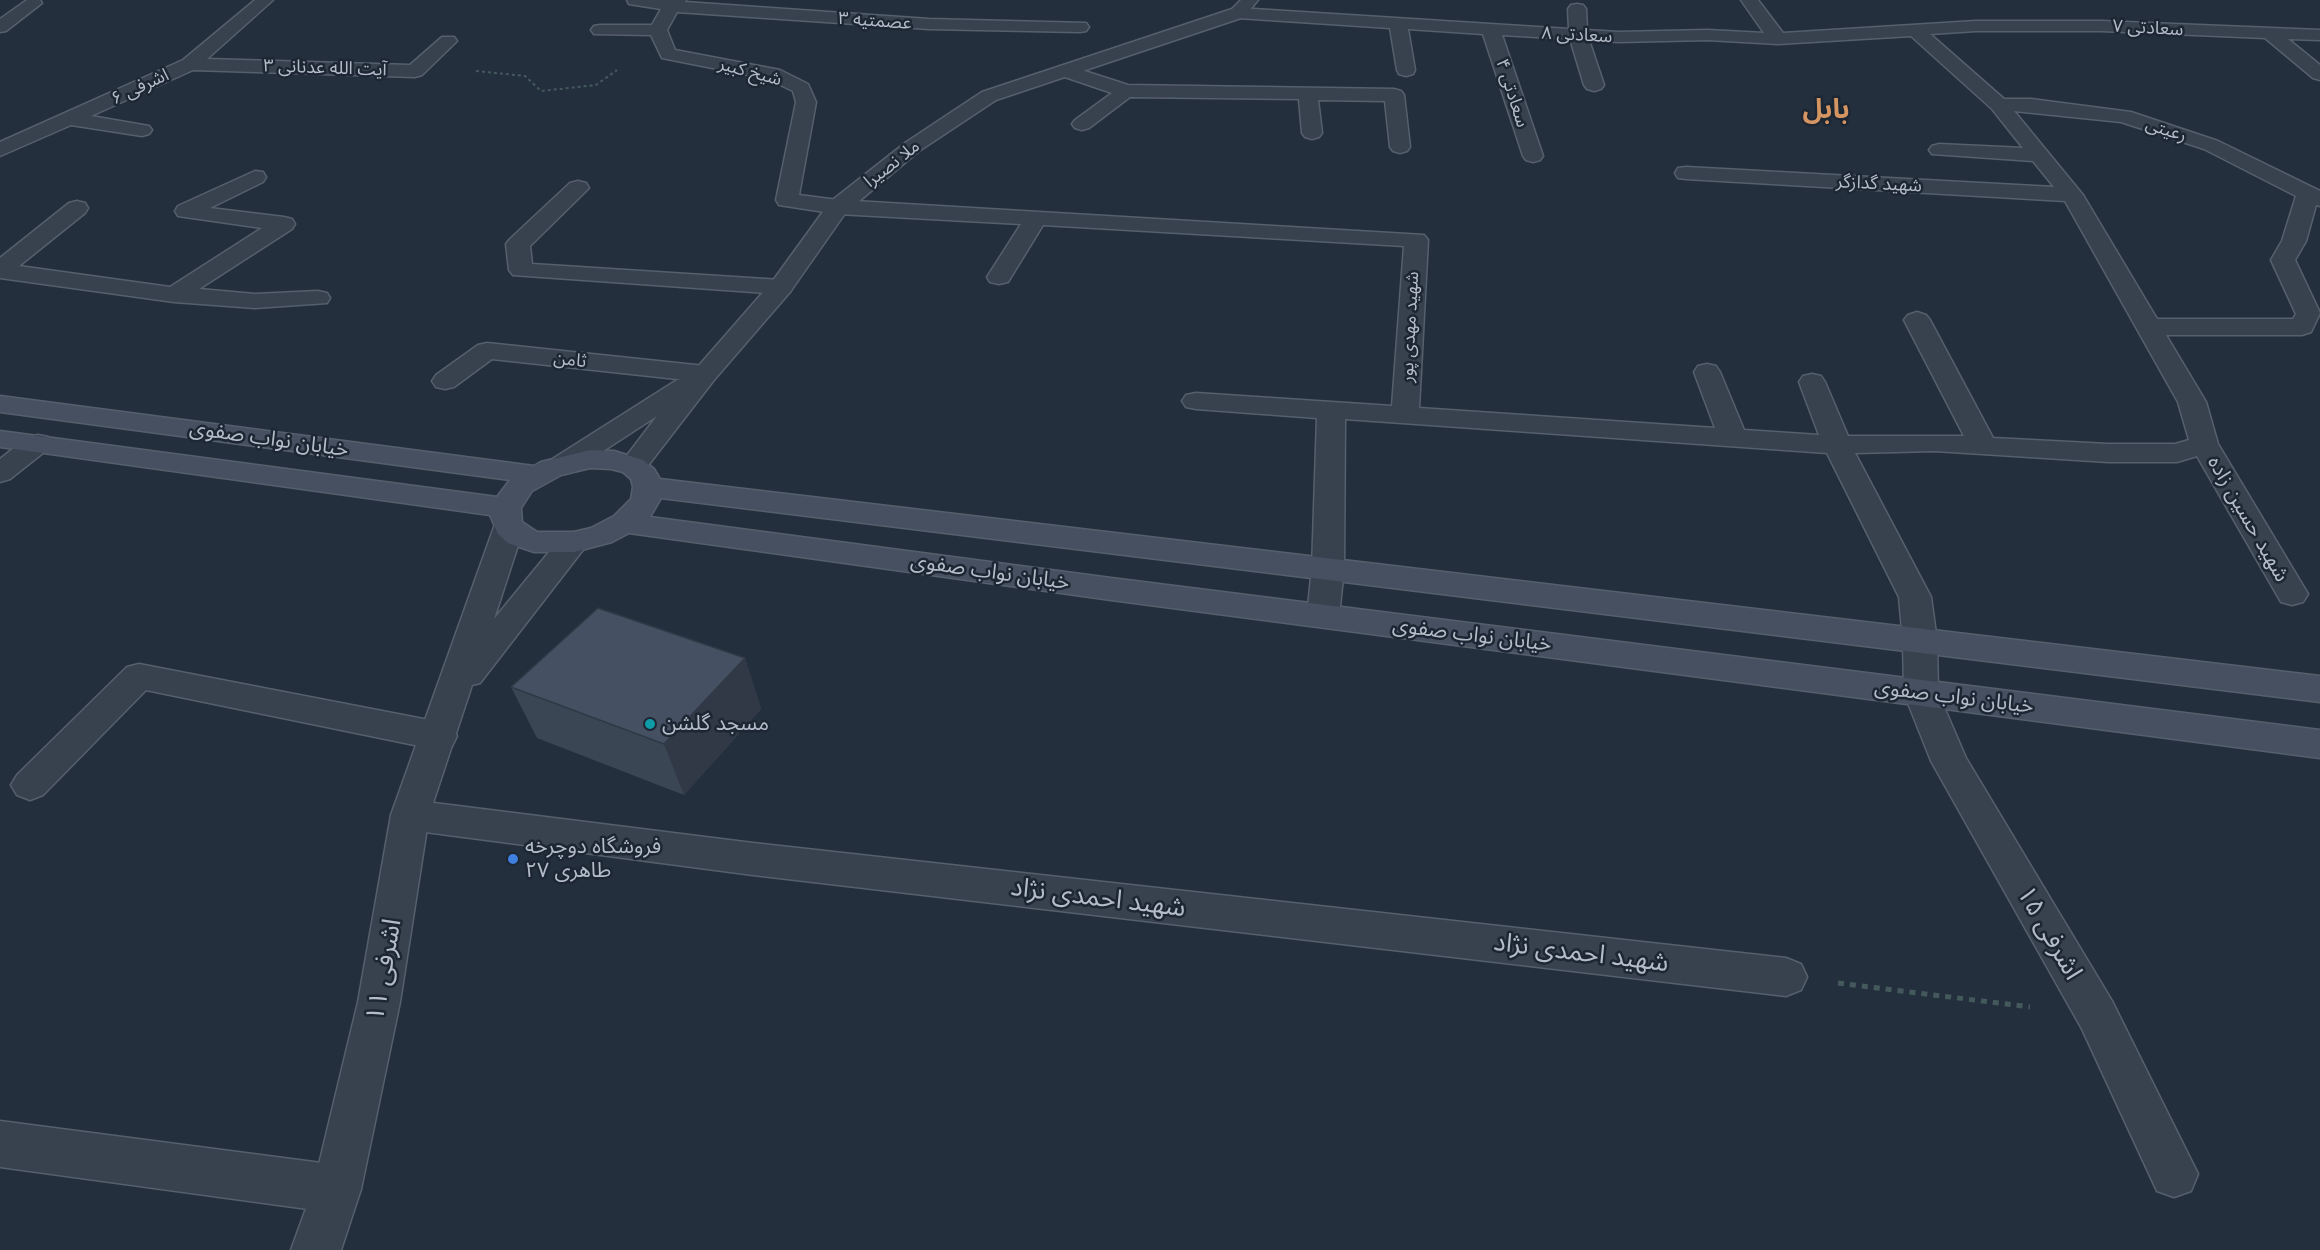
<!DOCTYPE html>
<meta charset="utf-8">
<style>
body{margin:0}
canvas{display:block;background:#242f3e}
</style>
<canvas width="2320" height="1250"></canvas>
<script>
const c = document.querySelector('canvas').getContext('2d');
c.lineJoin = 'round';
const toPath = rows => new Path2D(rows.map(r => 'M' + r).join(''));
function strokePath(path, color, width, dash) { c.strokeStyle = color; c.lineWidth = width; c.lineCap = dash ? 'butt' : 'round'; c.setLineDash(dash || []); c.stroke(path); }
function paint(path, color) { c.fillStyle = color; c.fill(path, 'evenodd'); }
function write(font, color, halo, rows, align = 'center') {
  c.font = font + ' Montserrat,"Noto Sans Arabic",sans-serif'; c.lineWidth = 5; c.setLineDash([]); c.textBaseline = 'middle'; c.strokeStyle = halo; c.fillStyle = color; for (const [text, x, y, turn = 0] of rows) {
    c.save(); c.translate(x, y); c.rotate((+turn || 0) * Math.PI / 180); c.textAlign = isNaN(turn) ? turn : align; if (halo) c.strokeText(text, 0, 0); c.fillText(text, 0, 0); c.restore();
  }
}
const pathFar1 = toPath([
 [476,71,525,76,541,91,596,85,617,70]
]);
const path = toPath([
 [1838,983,2030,1007]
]);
const minor = toPath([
 [27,0,40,0,42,3,6,31,0,32,0,19,27,0],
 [255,0,273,0,207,59,410,65,442,37,454,37,457,41,422,75,415,77,193,70,91,116,149,126,152,130,149,134,142,136,71,125,0,156,0,142,183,60,255,0],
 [627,0,686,0,685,2,929,19,1086,23,1089,27,1086,31,1080,32,929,29,677,12,667,30,675,50,780,70,808,84,816,102,799,195,838,200,1424,235,1428,240,1419,408,1715,428,1694,372,1698,366,1707,364,1716,366,1720,372,1744,430,1819,435,1799,382,1803,376,1812,374,1821,376,1825,382,1848,436,1964,436,1904,320,1908,315,1917,312,1926,315,1930,320,1993,438,2108,444,2175,444,2189,440,2178,402,2065,201,1686,179,1678,178,1675,173,1678,168,1686,167,2054,187,2033,161,1932,154,1929,150,1932,146,1939,144,2023,148,1992,109,1911,36,1778,44,1708,40,1618,42,1589,40,1604,85,1601,89,1594,91,1587,89,1584,85,1570,39,1502,35,1543,156,1540,160,1533,162,1526,160,1523,156,1483,34,1408,29,1415,70,1413,74,1406,76,1399,74,1397,70,1390,28,1238,18,1232,17,1229,13,1232,9,1238,8,1569,29,1568,9,1571,5,1577,4,1583,5,1586,9,1587,30,1618,32,1708,30,1764,33,1741,0,1758,0,1783,33,1976,21,2101,21,2320,30,2320,40,2288,39,2320,65,2320,80,2313,78,2265,38,2101,31,1976,31,1930,34,2004,99,2031,99,2131,112,2218,141,2320,191,2320,206,2316,205,2306,241,2295,260,2320,313,2311,332,2302,335,2166,335,2206,402,2218,444,2308,594,2303,602,2292,605,2281,602,2197,456,2177,462,2108,462,1935,451,1855,453,1931,597,1937,641,1938,693,1966,758,2112,1001,2198,1174,2191,1191,2174,1197,2157,1191,2082,1029,1931,761,1904,693,1903,641,1899,597,1827,453,1345,419,1344,568,1339,616,1335,624,1323,627,1311,624,1307,616,1312,568,1317,418,1196,409,1186,407,1182,401,1186,395,1196,393,1392,406,1404,246,1043,225,1008,282,999,284,990,282,987,277,1021,224,838,214,779,205,776,200,796,102,793,91,768,79,662,58,651,35,594,34,591,30,594,26,600,25,652,25,661,9,629,4,627,0],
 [2014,111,2121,122,2204,149,2296,196,2282,241,2271,260,2296,314,2293,319,2157,319,2083,195,2014,111],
 [1066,65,1128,85,1394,89,1401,91,1404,95,1410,147,1407,151,1400,153,1393,151,1390,147,1385,101,1318,100,1322,133,1319,137,1312,139,1305,137,1302,133,1299,99,1130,97,1089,128,1082,130,1075,128,1072,124,1075,120,1112,93,1059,75,1057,71,1059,67,1066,65],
 [255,171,263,172,266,177,263,182,210,208,284,217,292,219,295,224,292,229,199,289,255,294,318,291,327,293,330,298,327,303,255,308,174,302,0,278,0,258,69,203,77,201,85,203,88,208,85,213,19,266,170,287,262,228,178,216,175,211,178,206,255,171],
 [578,181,586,183,589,188,530,246,532,264,781,280,790,282,793,287,790,292,781,294,513,275,509,270,506,244,510,239,570,183,578,181],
 [487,343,705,366,714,368,718,374,714,380,705,382,492,359,454,387,445,389,436,387,432,381,436,375,478,345,487,343],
 [38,435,48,437,52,443,48,449,10,479,0,482,0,459,28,437,38,435],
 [139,664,439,722,452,726,457,736,452,746,439,750,146,690,43,795,30,800,17,795,11,785,17,775,127,667,139,664],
 [410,800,753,843,1786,958,1801,964,1807,977,1801,990,1786,996,753,875,410,830,397,826,391,815,397,804,410,800],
 [0,1121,337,1165,354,1172,361,1189,354,1206,337,1213,0,1167,0,1121]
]);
const tertiary = toPath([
 [1241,0,1258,0,1244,17,996,100,919,151,846,212,790,292,714,380,643,472,633,475,623,472,619,466,657,416,574,470,564,473,554,470,550,464,554,458,677,380,688,378,772,282,830,202,905,143,982,92,1232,9,1241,0],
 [509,517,520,520,524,527,494,619,563,535,574,532,585,535,589,542,480,683,472,685,429,815,400,1002,361,1189,341,1250,291,1250,313,1189,358,1002,391,815,494,527,498,520,509,517]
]);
const secondary = toPath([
 [0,396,534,466,541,462,590,450,614,451,643,460,654,469,660,479,2320,676,2320,702,661,498,650,517,1111,578,2320,730,2320,758,1111,600,629,533,612,542,574,552,534,552,508,543,498,534,490,515,0,447,0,431,497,497,510,480,0,412,0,396],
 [590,468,611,469,623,472,631,479,633,487,631,499,614,516,591,528,574,532,537,532,522,522,521,508,532,491,561,475,590,468]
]);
const wall = toPath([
 [745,658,761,709,684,795,537,738,511,687]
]);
const shadedWall = toPath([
 [745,658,761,709,684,795,664,744]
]);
const building = toPath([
 [598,608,745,658,664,744,511,687,598,608]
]);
const markers = [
 [650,724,6,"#0f9aa8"],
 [513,859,6,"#3f7fe0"]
];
const farStreetnames = [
 ["عصمتیه ۳",875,21,4],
 ["سعادتی ۷",2148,28,3],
 ["سعادتی ۸",1577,35,3],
 ["آیت الله عدنانی ۳",325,68,2],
 ["شیخ کبیر",750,72,15],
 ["اشرفی ۶",140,87,-25],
 ["سعادتی ۴",1512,93,72],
 ["رعیتی",2166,130,18],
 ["ملا نصیرا",892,164,-38],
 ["شهید گدازگر",1879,184,3],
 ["شهید مهدی پور",1410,327,-87],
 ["ثامن",570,360,6]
];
const streetNames = [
 ["خیابان نواب صفوی",269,439,8],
 ["شهید حسین زاده",2248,519,60],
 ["خیابان نواب صفوی",990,572,8],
 ["خیابان نواب صفوی",1472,635,7],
 ["خیابان نواب صفوی",1954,697,7]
];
const poiNames = [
 ["مسجد گلشن",662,724],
 ["فروشگاه دوچرخه",525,847],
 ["طاهری ۲۷",525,871]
];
const nearStreetnames = [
 ["شهید احمدی نژاد",1098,898,7],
 ["اشرفی ۱۵",2049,933,60],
 ["شهید احمدی نژاد",1581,953,7],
 ["اشرفی ١١",384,970,-80]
];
const farTownnames = [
 ["بابل",1826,110]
];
strokePath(minor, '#565f6c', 3);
strokePath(tertiary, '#565f6c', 3);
strokePath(secondary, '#565f6c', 3);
strokePath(pathFar1, '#44595c', 2, [3, 3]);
strokePath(path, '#44595c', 5, [6, 6]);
paint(minor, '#38414e');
paint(tertiary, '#38414e');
paint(secondary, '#465061');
paint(wall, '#3b4654');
paint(shadedWall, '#303945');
paint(building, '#455162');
strokePath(building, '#303945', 1.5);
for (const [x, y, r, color] of markers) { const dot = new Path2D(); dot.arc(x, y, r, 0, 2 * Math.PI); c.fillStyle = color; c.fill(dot); strokePath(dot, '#1d2633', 2); }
write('18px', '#b4bcc9', '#1d2633', farStreetnames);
write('21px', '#b4bcc9', '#1d2633', streetNames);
write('21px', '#b4bcc9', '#1d2633', poiNames, 'left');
write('26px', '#b4bcc9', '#1d2633', nearStreetnames);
write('bold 27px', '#d59563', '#1d2633', farTownnames);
</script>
